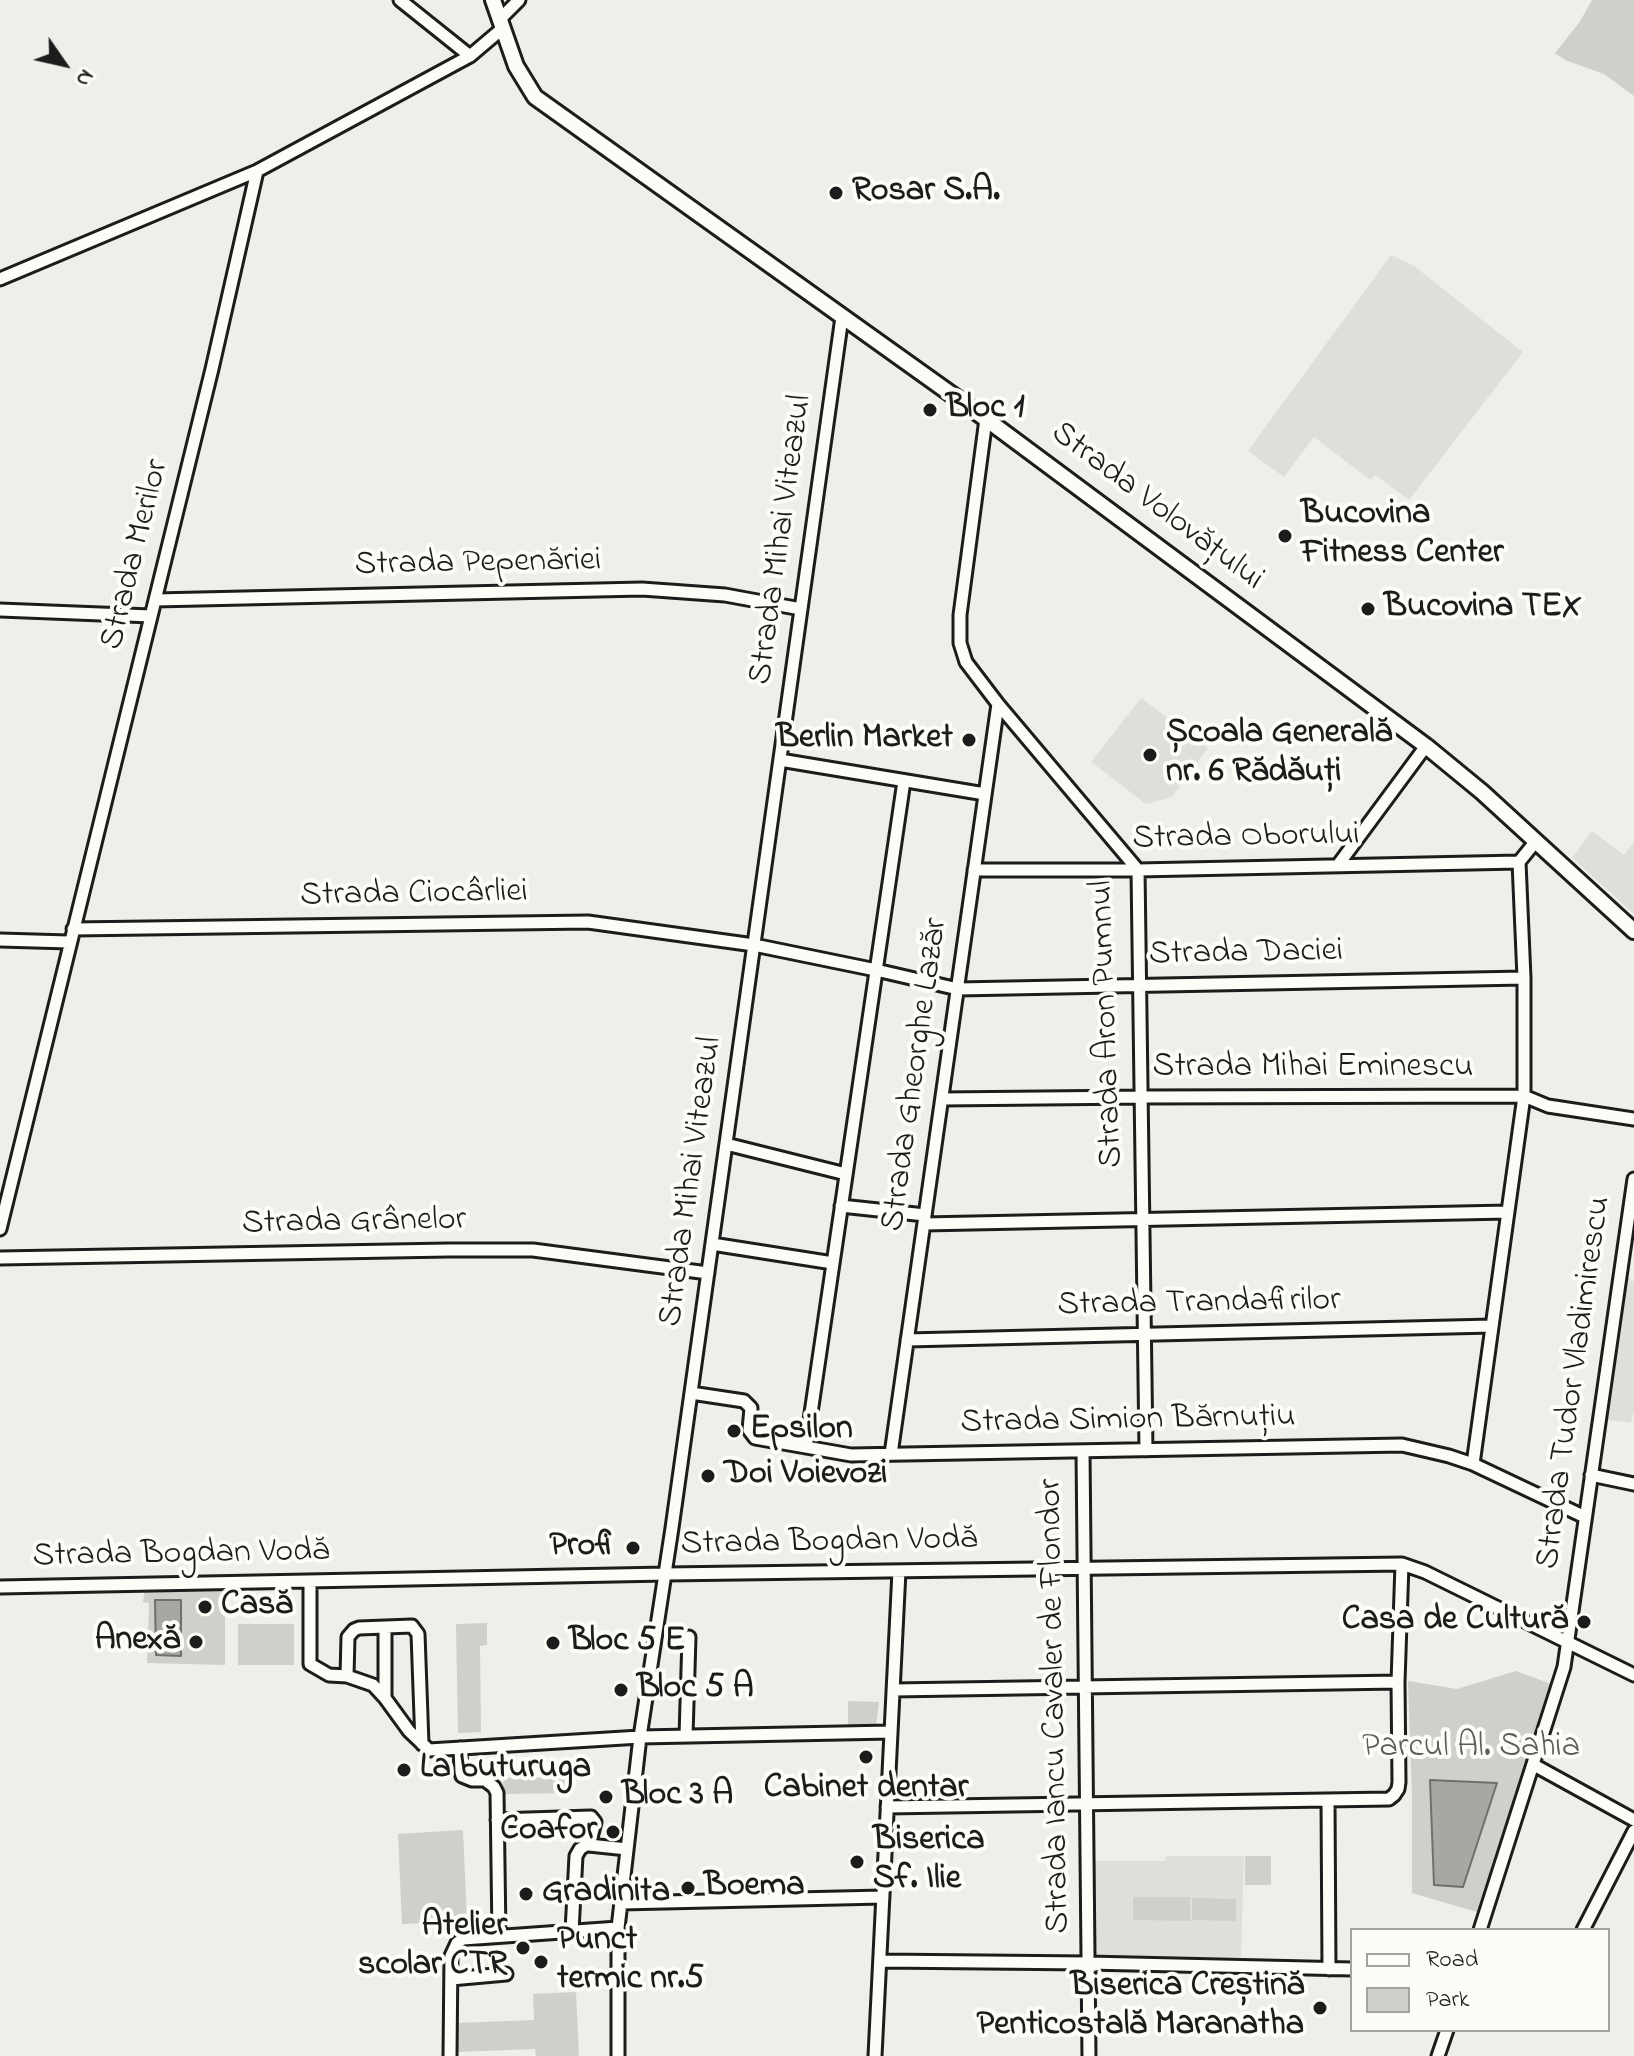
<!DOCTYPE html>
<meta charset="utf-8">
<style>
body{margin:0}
#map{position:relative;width:1634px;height:2056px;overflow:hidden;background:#f0eeea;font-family:"Indie Flower",sans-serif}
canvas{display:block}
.legend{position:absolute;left:1350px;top:1928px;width:260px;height:104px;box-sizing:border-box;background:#fdfcf7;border:2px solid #a3a29f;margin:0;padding:10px 14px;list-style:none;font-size:24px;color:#1c1c1c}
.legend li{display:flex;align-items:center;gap:16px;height:40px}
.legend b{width:40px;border:2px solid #a3a29f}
.north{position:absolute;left:24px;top:24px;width:80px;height:80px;-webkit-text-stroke:6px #fdfcf7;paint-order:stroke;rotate:124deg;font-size:22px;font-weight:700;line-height:32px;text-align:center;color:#1c1c1c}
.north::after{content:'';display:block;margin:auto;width:28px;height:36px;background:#1c1c1c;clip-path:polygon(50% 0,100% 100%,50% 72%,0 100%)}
</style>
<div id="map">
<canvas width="1634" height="2056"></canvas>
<ul class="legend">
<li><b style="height:10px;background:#fdfcf7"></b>Road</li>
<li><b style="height:22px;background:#d0cfcc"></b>Park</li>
</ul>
<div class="north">N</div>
</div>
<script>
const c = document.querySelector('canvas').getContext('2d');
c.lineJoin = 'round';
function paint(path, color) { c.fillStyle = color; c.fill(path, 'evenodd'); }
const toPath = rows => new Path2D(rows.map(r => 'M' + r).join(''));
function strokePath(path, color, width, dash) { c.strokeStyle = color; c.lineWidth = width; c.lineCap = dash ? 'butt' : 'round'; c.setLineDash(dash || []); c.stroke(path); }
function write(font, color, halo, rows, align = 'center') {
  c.font = font + ' "Indie Flower",sans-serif'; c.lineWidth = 8; c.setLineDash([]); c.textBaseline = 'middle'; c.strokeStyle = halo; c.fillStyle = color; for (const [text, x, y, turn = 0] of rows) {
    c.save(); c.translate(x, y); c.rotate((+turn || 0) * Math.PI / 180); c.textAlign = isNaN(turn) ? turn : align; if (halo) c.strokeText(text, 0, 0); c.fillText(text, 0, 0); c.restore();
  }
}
const built = toPath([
 [1391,255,1414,266,1523,352,1409,500,1375,475,1370,480,1314,437,1284,477,1248,451],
 [1141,698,1208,748,1172,797,1146,804,1091,762],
 [1592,831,1624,855,1634,842,1634,914,1572,858],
 [1628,1277,1634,1282,1634,1409,1631,1423,1608,1420],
 [1166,1856,1244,1856,1241,1957,1094,1959,1094,1861,1165,1861]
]);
const green = toPath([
 [1592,0,1634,0,1634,96,1604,74,1565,60,1555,53,1579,23],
 [225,1586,225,1665,147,1663,149,1603,143,1602,145,1588],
 [487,1623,487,1645,480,1646,481,1732,458,1733,456,1624],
 [238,1624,294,1624,294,1665,238,1665],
 [1516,1671,1554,1685,1531,1761,1477,1912,1412,1893,1412,1796,1408,1681,1457,1689],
 [848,1701,879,1702,876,1725,870,1729,848,1728],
 [573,1777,573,1793,503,1794,503,1778],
 [463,1830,467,1921,402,1924,398,1834],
 [1245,1856,1271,1856,1271,1885,1245,1885],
 [1133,1897,1190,1897,1190,1921,1133,1920],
 [1192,1898,1236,1899,1236,1921,1192,1920],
 [576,1992,579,2056,536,2056,535,2049,458,2052,457,2023,534,2020,533,1994]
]);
const water = toPath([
 [155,1600,181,1600,181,1656,156,1655,155,1600],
 [1430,1780,1497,1783,1463,1887,1434,1885,1430,1780]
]);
const minor = toPath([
 [400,0,470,56],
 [499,20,519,0],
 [0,279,257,171,470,56,503,28],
 [986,419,960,615,960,643,966,662,998,704,1138,870,1146,1450],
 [155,600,642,589,725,595,801,609],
 [0,610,151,616],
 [780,760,985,794],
 [1338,865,1426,746],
 [974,870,1138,870,1519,862],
 [73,929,588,922,754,945,876,970,958,989,1524,978],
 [0,940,69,942],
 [942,1099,1141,1097,1524,1096,1548,1106,1634,1119],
 [726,1144,846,1174],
 [841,1206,925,1215],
 [924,1224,1508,1212],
 [0,1229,212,369,257,171],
 [712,1244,833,1263],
 [0,1258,448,1250,533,1250,708,1273],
 [907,1340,1492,1326],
 [691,1393,744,1401,751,1408,749,1430,755,1438,851,1455,1402,1445,1449,1456,1473,1464,1585,1517],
 [806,1447,904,781],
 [1083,1451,1089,2056],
 [891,1454,998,704],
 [1473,1464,1524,1096,1524,978,1519,862,1536,841],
 [1591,1475,1634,1484],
 [310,1581,310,1664,329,1675,347,1676,373,1685,385,1698,409,1731,429,1750,640,1737,891,1732],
 [0,1587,666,1574,1402,1564,1425,1572,1634,1675],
 [385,1628,385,1698],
 [347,1676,348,1637,354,1630,359,1628,412,1626,418,1634,422,1744],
 [893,1690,1398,1682],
 [686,1736,689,1637],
 [460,1748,461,1772,462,1776,472,1780,485,1780,494,1787,497,1793,499,1936],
 [1534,1765,1634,1820],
 [1328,1800,1329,1969],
 [887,1807,1389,1799,1394,1795,1398,1789,1399,1782,1398,1682,1402,1564],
 [497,1820,591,1817,595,1822,589,1845,627,1849],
 [621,1903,883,1897],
 [1480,1930,1564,1667,1634,1179],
 [1583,1930,1634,1831],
 [572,1931,576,1856,580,1849,589,1843,589,1845],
 [880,1961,1088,1963,1352,1969],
 [451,1979,506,1974],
 [450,2056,451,1956,457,1943,463,1939,618,1928],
 [618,2056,618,1928,640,1737,672,1528,842,317],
 [875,2056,899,1571],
 [1438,2056,1447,2030]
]);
const major = toPath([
 [493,0,516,66,535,97,986,419,1426,746,1482,792,1634,931]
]);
const markers = [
 [836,193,8,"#1c1c1c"],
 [930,410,8,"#1c1c1c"],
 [1285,536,8,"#1c1c1c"],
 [1368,609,8,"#1c1c1c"],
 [969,740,8,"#1c1c1c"],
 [1150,755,8,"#1c1c1c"],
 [734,1431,8,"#1c1c1c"],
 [708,1476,8,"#1c1c1c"],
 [633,1548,8,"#1c1c1c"],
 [205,1607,8,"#1c1c1c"],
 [1584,1622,8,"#1c1c1c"],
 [196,1642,8,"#1c1c1c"],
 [553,1643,8,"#1c1c1c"],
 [621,1690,8,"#1c1c1c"],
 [866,1757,8,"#1c1c1c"],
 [404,1770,8,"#1c1c1c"],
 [606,1797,8,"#1c1c1c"],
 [613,1832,8,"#1c1c1c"],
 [857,1862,8,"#1c1c1c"],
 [688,1888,8,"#1c1c1c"],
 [526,1894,8,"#1c1c1c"],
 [523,1948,8,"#1c1c1c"],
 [541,1962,8,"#1c1c1c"],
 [1320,2008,8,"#1c1c1c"]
];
const poiNames = [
 ["Rosar S.A.",852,193],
 ["Bloc 1",946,410],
 ["Bucovina",1301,516],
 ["Fitness Center",1301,555],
 ["Bucovina TEX",1384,609],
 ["Școala Generală",1166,735],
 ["nr. 6 Rădăuți",1166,774],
 ["Berlin Market",953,740,"right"],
 ["Epsilon",750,1431],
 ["Doi Voievozi",724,1476],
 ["Profi",617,1548,"right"],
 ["Casă",221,1607],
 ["Casa de Cultură",1568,1622,"right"],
 ["Anexă",180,1642,"right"],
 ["Bloc 5 E",569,1643],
 ["Bloc 5 A",637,1690],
 ["La buturuga",420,1770],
 ["Cabinet dentar",866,1790,"center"],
 ["Bloc 3 A",622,1797],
 ["Coafor",597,1832,"right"],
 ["Biserica",873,1842],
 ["Sf. Ilie",873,1881],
 ["Boema",704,1888],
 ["Gradinita",542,1894],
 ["Atelier",507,1928,"right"],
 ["scolar CTR",507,1967,"right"],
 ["Punct",557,1942],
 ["termic nr.5",557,1981],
 ["Biserica Creștină",1304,1988,"right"],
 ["Penticostală Maranatha",1304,2027,"right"]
];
const streetNames = [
 ["Strada Volovățului",1156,508,37],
 ["Strada Mihai Viteazul",783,540,-82],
 ["Strada Merilor",137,555,-76],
 ["Strada Pepenăriei",478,565,-1],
 ["Strada Oborului",1246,839,-1],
 ["Strada Ciocârliei",414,896,-1],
 ["Strada Daciei",1246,955,-1],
 ["Strada Aron Pumnul",1109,1024,-92],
 ["Strada Mihai Eminescu",1313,1069],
 ["Strada Gheorghe Lazăr",917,1075,-82],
 ["Strada Mihai Viteazul",693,1182,-82],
 ["Strada Grânelor",354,1224,-1],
 ["Strada Trandafirilor",1199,1305,-1],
 ["Strada Tudor Vladimirescu",1576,1383,-82],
 ["Strada Simion Bărnuțiu",1128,1422,-1],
 ["Strada Bogdan Vodă",829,1544,-1],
 ["Strada Bogdan Vodă",181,1556,-1],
 ["Strada Iancu Cavaler de Flondor",1057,1706,-91]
];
const parkNames = [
 ["Parcul Al. Sahia",1471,1749]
];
paint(built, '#e0deda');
paint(green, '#d0cfcc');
paint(water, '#a8a7a3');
strokePath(water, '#706f6d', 2);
strokePath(minor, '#1c1c1c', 17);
strokePath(major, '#1c1c1c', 20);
strokePath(minor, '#fdfcf7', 11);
strokePath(major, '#fdfcf7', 14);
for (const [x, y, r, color] of markers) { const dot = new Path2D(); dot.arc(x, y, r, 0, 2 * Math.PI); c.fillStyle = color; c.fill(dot); strokePath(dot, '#fdfcf7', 3); }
write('bold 34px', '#1c1c1c', '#fdfcf7', poiNames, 'left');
write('34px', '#1c1c1c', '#fdfcf7', streetNames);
write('34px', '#5b5b5a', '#fdfcf7', parkNames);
</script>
